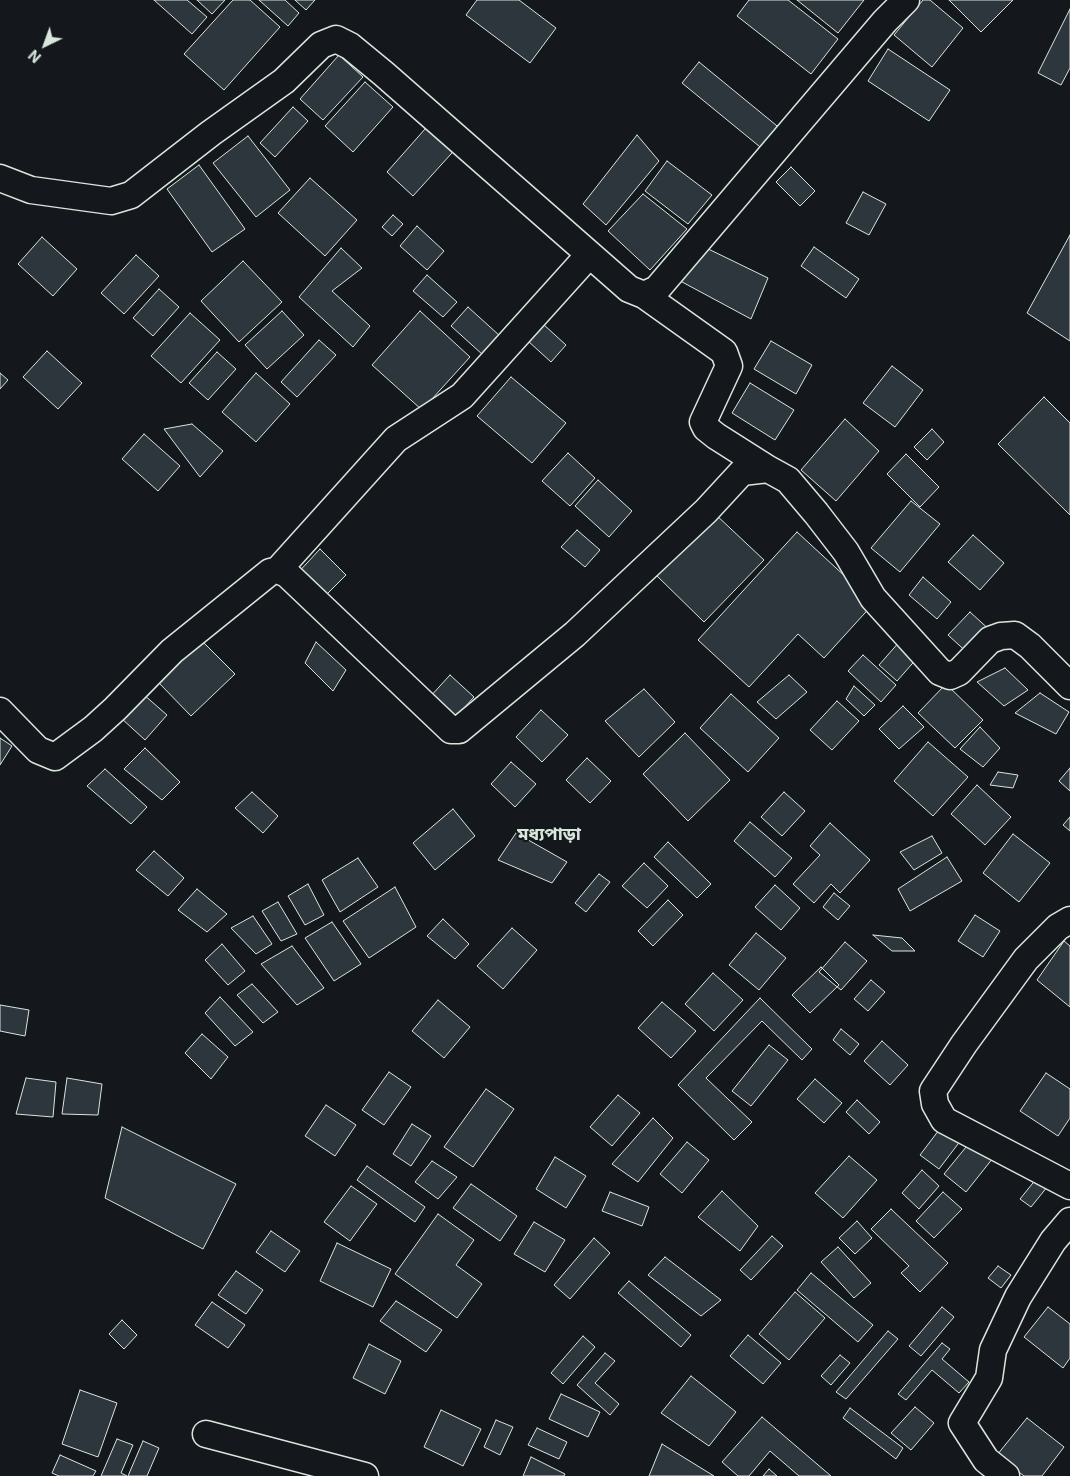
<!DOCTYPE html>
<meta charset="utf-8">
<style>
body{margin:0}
#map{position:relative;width:1070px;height:1476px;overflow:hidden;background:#14181c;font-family:Inter,sans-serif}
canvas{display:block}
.north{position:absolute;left:20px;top:20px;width:50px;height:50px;-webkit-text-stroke:4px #14181c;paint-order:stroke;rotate:222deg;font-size:14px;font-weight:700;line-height:20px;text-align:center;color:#d8e6dc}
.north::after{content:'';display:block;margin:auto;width:18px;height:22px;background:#d8e6dc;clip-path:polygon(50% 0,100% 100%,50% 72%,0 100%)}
</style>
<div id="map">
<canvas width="1070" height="1476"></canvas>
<div class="north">N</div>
</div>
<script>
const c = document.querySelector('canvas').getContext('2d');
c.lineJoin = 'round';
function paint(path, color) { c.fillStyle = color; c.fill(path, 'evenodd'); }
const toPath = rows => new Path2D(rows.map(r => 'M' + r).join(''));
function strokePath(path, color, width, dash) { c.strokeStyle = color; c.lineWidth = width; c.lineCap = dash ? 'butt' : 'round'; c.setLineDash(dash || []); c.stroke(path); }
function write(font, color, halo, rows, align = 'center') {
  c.font = font + ' Inter,"Noto Sans Bengali",sans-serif'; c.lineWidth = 4; c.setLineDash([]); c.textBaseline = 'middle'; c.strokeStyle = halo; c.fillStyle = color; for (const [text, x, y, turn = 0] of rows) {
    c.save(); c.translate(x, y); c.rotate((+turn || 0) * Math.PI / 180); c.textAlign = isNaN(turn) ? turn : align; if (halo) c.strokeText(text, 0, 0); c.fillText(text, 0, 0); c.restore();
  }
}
const building = toPath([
 [154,0,187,0,207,17,192,34,154,0],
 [197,0,225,0,212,14,197,0],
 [233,0,250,0,280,27,224,90,184,54,233,0],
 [259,0,285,0,299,13,288,26,259,0],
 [295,0,315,0,306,10,295,0],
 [477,0,519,0,556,28,530,63,466,15,477,0],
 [749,0,788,0,838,39,811,74,737,16,749,0],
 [797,0,864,0,838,33,797,0],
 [923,0,930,0,963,28,932,67,894,35,923,0],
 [949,0,1013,0,981,32,949,0],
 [1070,9,1070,68,1061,85,1038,73,1070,9],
 [888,49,950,90,929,121,868,81,888,49],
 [339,55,363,77,323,120,300,99,339,55],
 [699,62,782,130,765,151,682,83,699,62],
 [365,82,393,107,353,152,325,126,365,82],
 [293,107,308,121,275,157,260,143,293,107],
 [433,120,460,144,413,196,387,172,433,120],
 [637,135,659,161,606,225,583,204,637,135],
 [248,136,290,190,256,217,213,163,248,136],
 [667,161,712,195,688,224,645,191,667,161],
 [199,165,245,229,212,252,167,189,199,165],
 [791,167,815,191,800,206,776,182,791,167],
 [310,178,357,220,325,256,278,213,310,178],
 [863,192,886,204,869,235,846,223,863,192],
 [643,194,687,229,650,270,608,231,643,194],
 [393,215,403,224,392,236,382,227,393,215],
 [417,226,444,251,427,270,400,246,417,226],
 [1070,235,1070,341,1027,313,1070,235],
 [42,237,77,269,53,296,18,264,42,237],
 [698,244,768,278,751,319,671,276,698,244],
 [814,247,859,279,846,298,801,266,814,247],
 [341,248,362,268,332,291,370,326,353,347,299,297,341,248],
 [136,255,159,276,124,314,101,293,136,255],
 [243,261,282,302,239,342,201,301,243,261],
 [427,275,457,302,443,317,413,291,427,275],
 [159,289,179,307,153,336,133,318,159,289],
 [468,307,500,336,483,355,451,326,468,307],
 [282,311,304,335,267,369,245,345,282,311],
 [420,311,470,357,422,410,372,365,420,311],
 [190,313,220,340,181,383,151,356,190,313],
 [543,324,566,345,551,362,528,341,543,324],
 [319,340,336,355,297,397,281,382,319,340],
 [771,341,812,365,796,394,754,369,771,341],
 [47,351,82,383,58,409,23,377,47,351],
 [217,352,236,369,208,400,189,383,217,352],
 [892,366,923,390,895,427,863,403,892,366],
 [0,373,8,380,0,389,0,373],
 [256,373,290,404,256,442,222,412,256,373],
 [511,377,566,423,532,463,477,416,511,377],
 [750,383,794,410,775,440,732,413,750,383],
 [1044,397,1070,423,1070,515,998,444,1044,397],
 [845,419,879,451,836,501,801,470,845,419],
 [192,424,223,451,200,477,164,429,192,424],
 [932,429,944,442,927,460,914,447,932,429],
 [144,434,180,466,158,491,122,459,144,434],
 [568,453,595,478,570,506,542,481,568,453],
 [906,454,939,487,920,507,887,474,906,454],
 [598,480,632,511,609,537,575,506,598,480],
 [911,501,940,524,900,572,871,548,911,501],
 [714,513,764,560,704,622,655,574,714,513],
 [577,530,600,550,585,567,561,547,577,530],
 [797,532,874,603,824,658,798,634,749,687,698,640,797,532],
 [973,535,1004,563,980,590,948,562,973,535],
 [320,549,346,575,320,601,294,577,320,549],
 [923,577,951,602,937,619,909,595,923,577],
 [970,612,993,633,971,656,948,635,970,612],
 [901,640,919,656,897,681,879,665,901,640],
 [202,641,235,674,191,716,159,683,202,641],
 [316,642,346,670,333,691,305,663,316,642],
 [863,655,896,685,881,702,848,671,863,655],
 [1005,668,1028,690,1004,706,977,682,1005,668],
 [450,675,474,697,453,720,429,698,450,675],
 [789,675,807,692,776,719,757,702,789,675],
 [946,684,983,720,955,748,918,713,946,684],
 [854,686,875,705,864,716,846,699,854,686],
 [644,689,675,722,639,757,605,721,644,689],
 [1040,693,1069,712,1056,734,1015,713,1040,693],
 [143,694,167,715,145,740,121,718,143,694],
 [731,694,779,738,748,772,700,728,731,694],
 [837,701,859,721,832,750,810,730,837,701],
 [903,706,924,727,899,749,879,729,903,706],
 [541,710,568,735,542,762,516,737,541,710],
 [980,727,1000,748,983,767,960,749,980,727],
 [685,733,730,780,688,821,643,774,685,733],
 [0,738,12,746,0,765,0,738],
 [928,742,968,777,933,816,894,781,928,742],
 [145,748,180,782,162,800,124,769,145,748],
 [587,758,611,781,590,803,566,780,587,758],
 [511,762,536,784,515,807,491,784,511,762],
 [1070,768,1070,791,1059,781,1070,768],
 [105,769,147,807,131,824,87,786,105,769],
 [998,772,1018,775,1013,788,990,785,998,772],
 [977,785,1011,817,985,845,951,814,977,785],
 [252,792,278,816,263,833,235,808,252,792],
 [784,792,805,811,782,836,761,817,784,792],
 [453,809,475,836,435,870,413,843,453,809],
 [1070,817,1070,831,1063,825,1070,817],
 [750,822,792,858,775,877,734,841,750,822],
 [830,823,870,860,840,893,831,884,814,903,793,884,820,855,810,846,830,823],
 [516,833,567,862,552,883,498,860,516,833],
 [1013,834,1050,863,1019,902,983,873,1013,834],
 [932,836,942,853,914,870,900,852,932,836],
 [668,842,711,884,697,898,654,857,668,842],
 [154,851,184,878,168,896,136,870,154,851],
 [947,857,962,881,910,911,898,889,947,857],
 [358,858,378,887,340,912,322,880,358,858],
 [644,863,668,886,647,908,622,886,644,863],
 [599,874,610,882,586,912,575,903,599,874],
 [308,884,324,915,305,925,288,896,308,884],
 [775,885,800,908,781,930,755,907,775,885],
 [395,887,416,927,369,958,343,921,395,887],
 [197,889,227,914,207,932,178,910,197,889],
 [834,893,850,906,838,920,823,907,834,893],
 [668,900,683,915,653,946,638,931,668,900],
 [278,902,297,934,281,941,262,911,278,902],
 [975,915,1000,931,983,957,958,941,975,915],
 [253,916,272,944,256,954,231,928,253,916],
 [443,919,469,944,455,959,427,936,443,919],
 [332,922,361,964,334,981,305,938,332,922],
 [512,928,537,950,503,989,477,966,512,928],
 [756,933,786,958,759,990,729,965,756,933],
 [873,935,902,938,915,951,892,951,873,935],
 [1064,941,1070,946,1070,1007,1037,980,1064,941],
 [845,942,867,961,841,990,819,972,845,942],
 [222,944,245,971,228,985,205,960,222,944],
 [292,946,324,988,297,1005,261,964,292,946],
 [821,967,839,985,810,1013,792,995,821,967],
 [713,973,743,1000,714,1031,685,1004,713,973],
 [871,980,885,992,868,1011,854,999,871,980],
 [252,984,278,1012,263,1023,237,995,252,984],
 [220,997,253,1032,235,1046,205,1013,220,997],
 [760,998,812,1049,802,1060,762,1021,706,1078,752,1122,734,1140,678,1085,760,998],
 [438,1000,470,1027,444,1058,412,1031,438,1000],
 [662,1002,696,1031,671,1058,638,1028,662,1002],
 [0,1005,29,1010,25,1036,0,1031,0,1005],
 [841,1029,859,1044,850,1055,833,1040,841,1029],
 [202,1034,228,1057,211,1079,185,1053,202,1034],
 [882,1041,908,1065,890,1085,864,1061,882,1041],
 [769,1045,788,1060,751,1106,732,1091,769,1045],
 [389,1072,411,1087,384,1125,362,1110,389,1072],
 [1046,1073,1070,1089,1070,1118,1058,1136,1020,1111,1046,1073],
 [26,1078,56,1082,53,1117,16,1114,26,1078],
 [67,1078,102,1084,98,1115,62,1114,67,1078],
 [815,1079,842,1103,824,1123,797,1099,815,1079],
 [486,1089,514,1109,473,1167,444,1147,486,1089],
 [618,1095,640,1113,612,1146,590,1127,618,1095],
 [857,1100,880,1122,869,1134,846,1112,857,1100],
 [326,1105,356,1125,335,1156,305,1136,326,1105],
 [653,1118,673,1138,638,1182,612,1164,653,1118],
 [412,1124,431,1136,411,1166,393,1154,412,1124],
 [942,1126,961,1140,939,1169,920,1155,942,1126],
 [122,1127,236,1184,203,1249,105,1198,122,1127],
 [971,1141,993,1158,966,1192,944,1174,971,1141],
 [687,1142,709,1160,682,1193,660,1174,687,1142],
 [849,1156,877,1180,843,1218,815,1193,849,1156],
 [555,1157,586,1176,566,1208,536,1189,555,1157],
 [432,1161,457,1177,438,1199,415,1182,432,1161],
 [367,1166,425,1207,415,1222,357,1180,367,1166],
 [922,1170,939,1186,919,1209,902,1193,922,1170],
 [1041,1173,1052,1181,1031,1207,1020,1199,1041,1173],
 [471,1184,517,1216,500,1241,453,1208,471,1184],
 [351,1186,377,1204,350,1241,324,1222,351,1186],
 [722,1191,758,1226,740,1251,698,1217,722,1191],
 [610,1192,649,1207,642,1226,602,1211,610,1192],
 [943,1192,962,1209,934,1238,916,1221,943,1192],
 [891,1209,948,1263,920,1292,901,1273,909,1266,871,1229,891,1209],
 [438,1214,474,1240,456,1265,482,1284,457,1318,395,1274,438,1214],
 [857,1221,872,1238,855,1254,839,1238,857,1221],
 [534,1222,565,1240,545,1272,514,1254,534,1222],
 [271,1231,300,1251,285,1272,256,1252,271,1231],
 [772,1236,783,1246,751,1280,740,1270,772,1236],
 [594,1238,610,1253,570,1299,554,1285,594,1238],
 [337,1243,391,1269,373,1307,320,1281,337,1243],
 [838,1247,871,1283,854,1298,821,1262,838,1247],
 [665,1257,721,1300,701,1316,648,1275,665,1257],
 [998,1266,1011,1275,1001,1288,988,1278,998,1266],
 [236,1271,263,1290,246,1314,218,1295,236,1271],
 [811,1273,873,1325,858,1342,797,1290,811,1273],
 [629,1281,691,1335,681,1347,618,1293,629,1281],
 [795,1292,825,1318,789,1360,759,1334,795,1292],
 [396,1301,442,1330,426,1352,380,1321,396,1301],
 [212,1302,245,1325,228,1348,195,1325,212,1302],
 [942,1307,954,1317,921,1356,909,1346,942,1307],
 [1048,1307,1070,1324,1070,1358,1063,1368,1024,1337,1048,1307],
 [122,1320,137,1335,124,1349,109,1334,122,1320],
 [888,1331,898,1339,846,1399,836,1392,888,1331],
 [748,1335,781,1363,763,1384,730,1356,748,1335],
 [583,1336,595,1347,563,1384,551,1373,583,1336],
 [942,1343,950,1349,942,1359,969,1382,959,1393,932,1370,906,1400,898,1394,942,1343],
 [369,1344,401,1361,385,1394,353,1378,369,1344],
 [605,1353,615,1361,595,1383,619,1404,610,1415,577,1385,605,1353],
 [840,1355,850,1363,831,1385,821,1376,840,1355],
 [691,1376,736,1412,709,1446,661,1413,691,1376],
 [80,1390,117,1403,98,1457,62,1444,80,1390],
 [561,1394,600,1412,588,1437,549,1419,561,1394],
 [915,1407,934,1423,911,1450,891,1433,915,1407],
 [850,1408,903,1448,896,1459,843,1418,850,1408],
 [441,1410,481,1429,463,1466,424,1447,441,1410],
 [762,1417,831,1476,799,1476,770,1451,749,1476,738,1476,722,1462,762,1417],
 [1027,1418,1064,1447,1042,1476,1024,1476,997,1455,1027,1418],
 [496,1420,513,1427,500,1455,484,1447,496,1420],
 [537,1428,567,1442,559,1459,528,1445,537,1428],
 [117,1439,133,1445,121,1473,127,1476,101,1476,117,1439],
 [143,1441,159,1448,147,1476,128,1476,143,1441],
 [662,1444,714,1476,649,1476,662,1444],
 [60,1455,96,1471,93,1476,59,1476,52,1473,60,1455],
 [531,1457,565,1474,564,1476,523,1476,531,1457],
 [769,1469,777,1476,763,1476,769,1469]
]);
const minor = toPath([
 [0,178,31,190,111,201,131,195,211,133,284,81,321,45,336,39,350,46,384,74,629,289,644,295,657,289,885,21,906,0],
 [644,295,724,352,729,366,703,422,706,428,716,436,768,469],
 [278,570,396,439,462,396,589,255],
 [0,711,38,750,55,757,93,729,115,709,172,651,270,572,278,570,287,574,451,730,459,730,575,634,706,511,742,472,768,469,788,480,816,513,846,552,873,598,940,672,950,676,959,672,990,640,1001,636,1015,635,1030,646,1070,686],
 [1070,920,1058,927,1026,959,964,1044,933,1091,935,1104,944,1120,1070,1186],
 [206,1434,365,1476],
 [1006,1476,986,1460,962,1423,989,1378,993,1350,1018,1297,1053,1241,1070,1221]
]);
const quarterNames = [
 ["মধ্যপাড়া",549,835]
];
paint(building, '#2c363c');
strokePath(building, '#d8e6dc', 1);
strokePath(minor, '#d8e6dc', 29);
strokePath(minor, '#14181c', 26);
write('bold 18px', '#d8e6dc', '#14181c', quarterNames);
</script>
